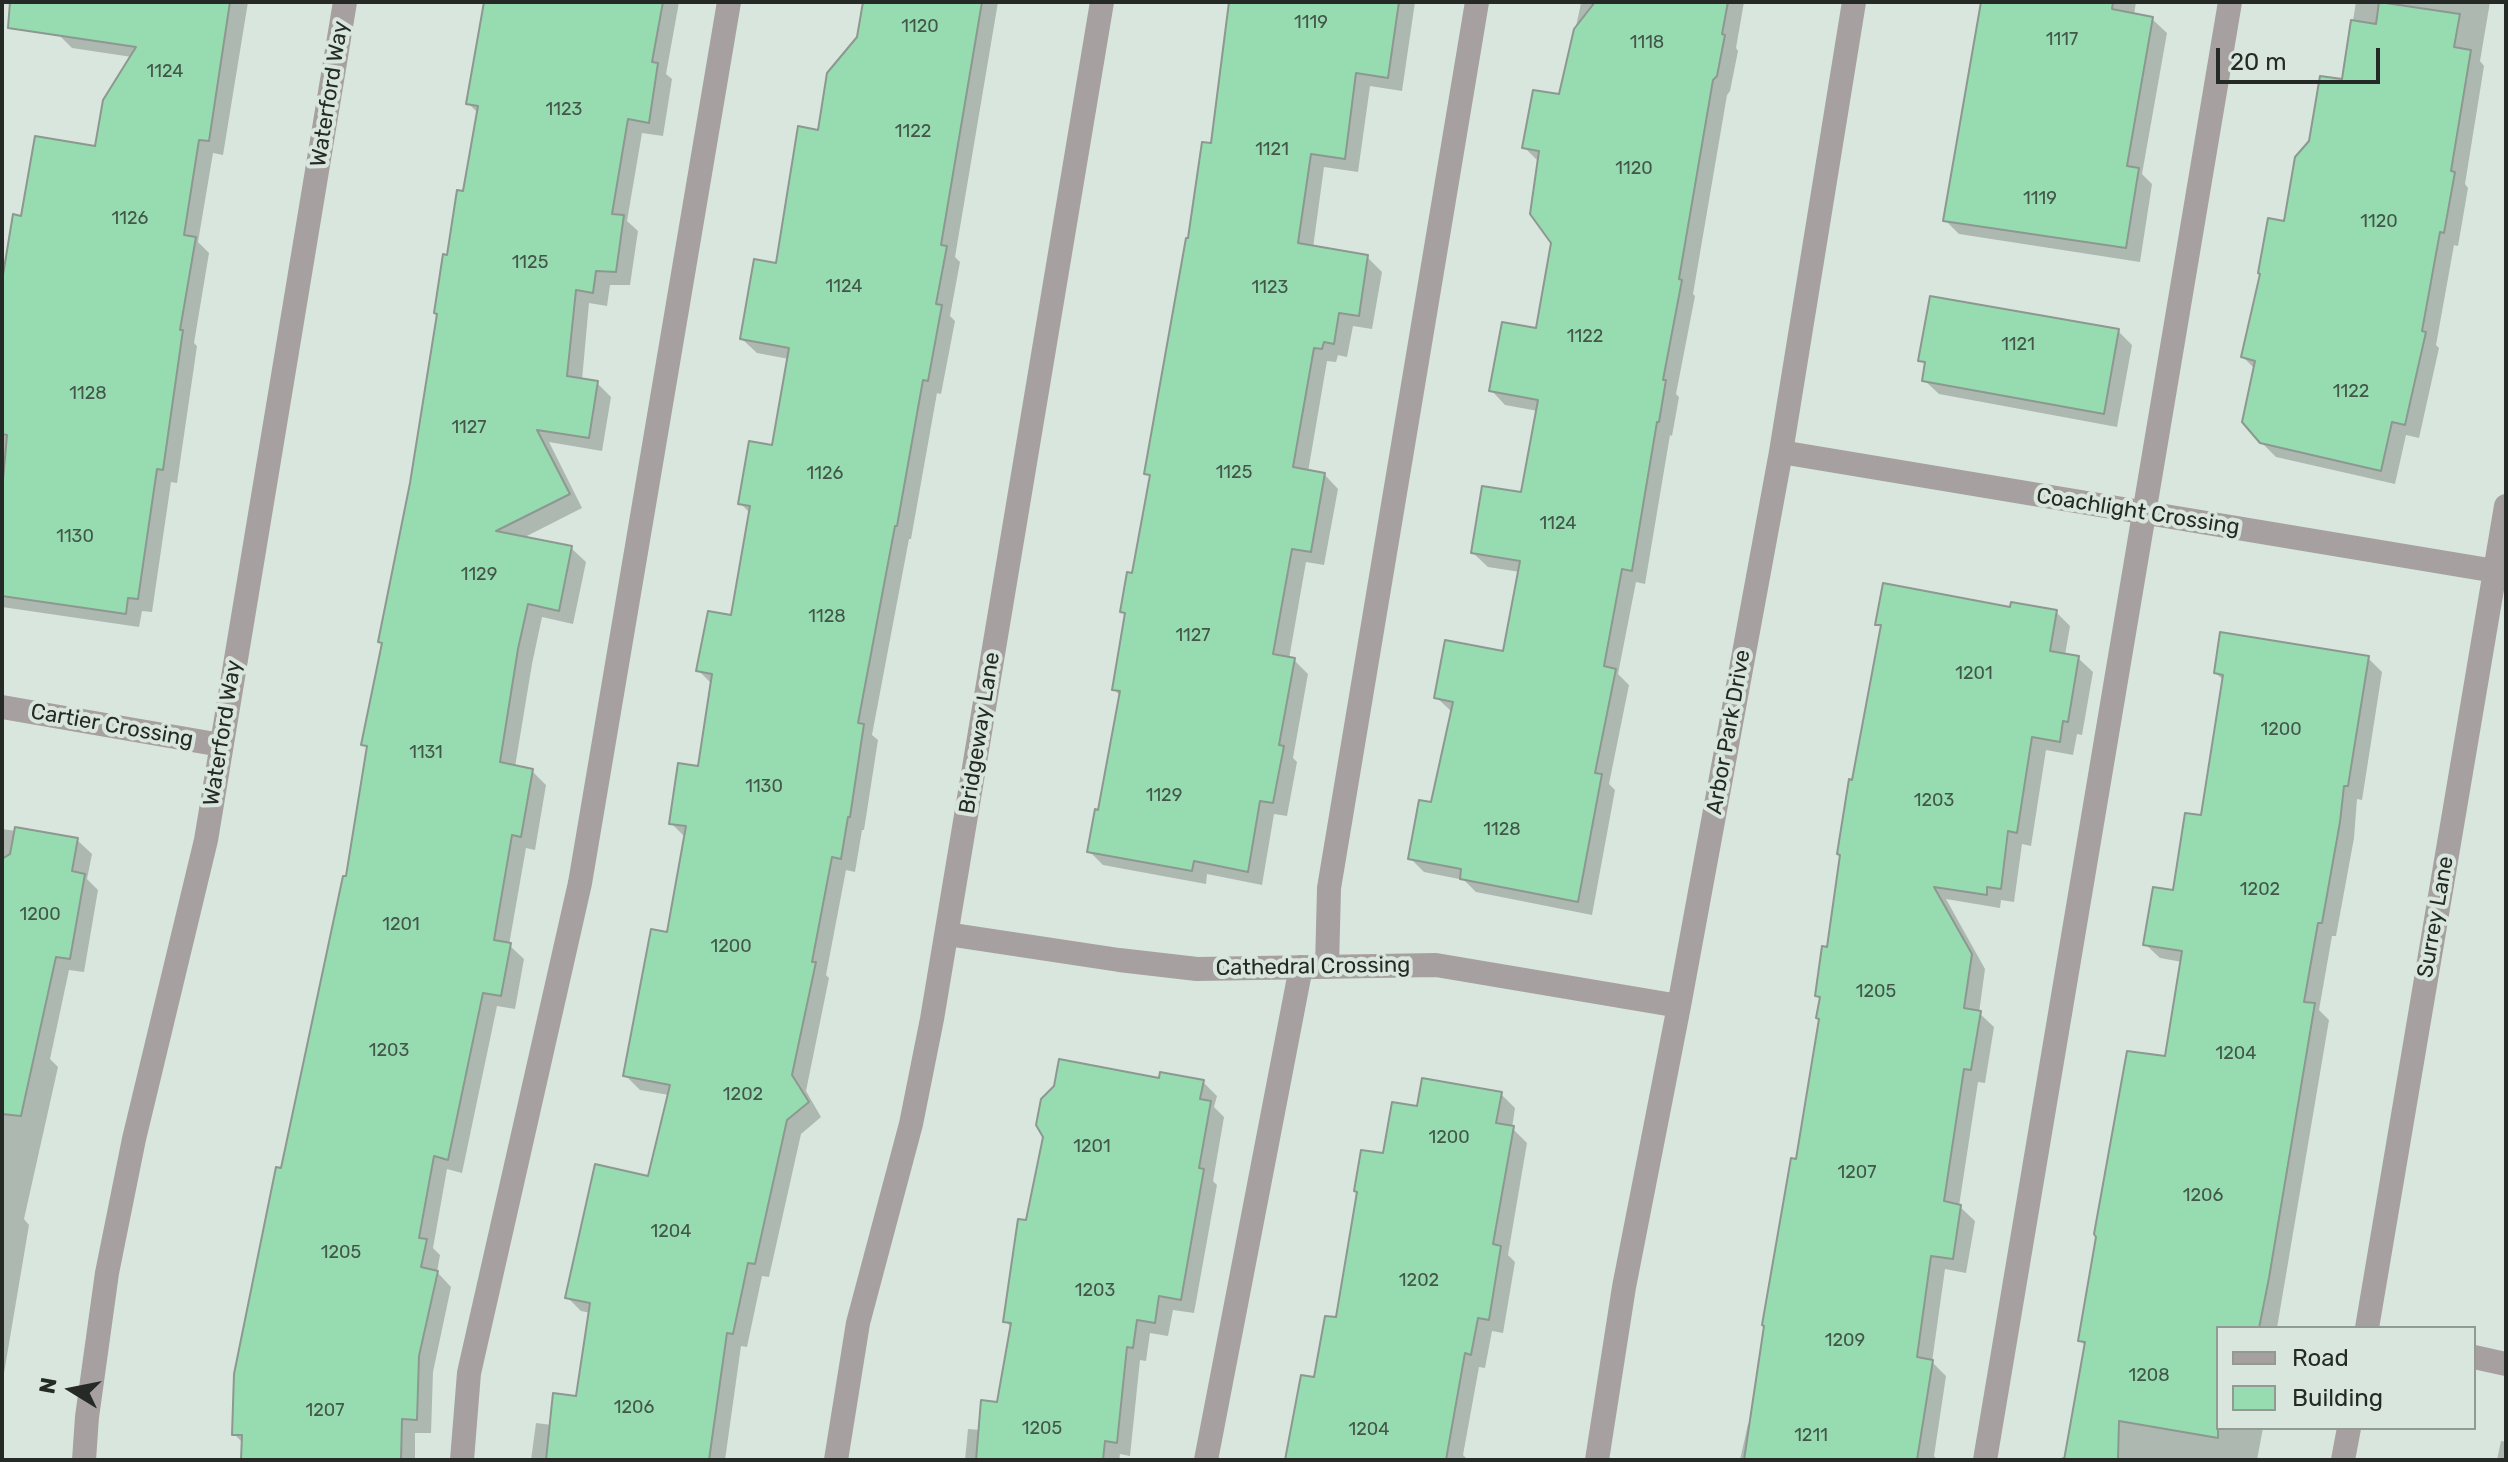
<!DOCTYPE html>
<style>
body{margin:0}
#map{position:relative;width:2508px;height:1462px;overflow:hidden;background:#d9e6dd;font-family:Rubik,sans-serif}
canvas{display:block}
.frame{position:absolute;inset:0;border:4px solid #252a26;pointer-events:none}
.legend{position:absolute;left:2216px;top:1326px;width:260px;height:104px;box-sizing:border-box;background:#d9e6dd;border:2px solid #919b94;margin:0;padding:10px 14px;list-style:none;font-size:24px;color:#252a26}
.legend li{display:flex;align-items:center;gap:16px;height:40px}
.legend b{width:40px;border:2px solid #919b94}
.north{position:absolute;left:32px;top:1350px;width:80px;height:80px;-webkit-text-stroke:6px #d9e6dd;paint-order:stroke;rotate:280deg;font-size:22px;font-weight:700;line-height:32px;text-align:center;color:#252a26}
.north::after{content:'';display:block;margin:auto;width:28px;height:36px;background:#252a26;clip-path:polygon(50% 0,100% 100%,50% 72%,0 100%)}
.scale{position:absolute;left:2216px;top:48px;width:164px;height:36px;box-sizing:border-box;border:4px solid #252a26;border-top:0;padding-left:10px;font-size:24px;line-height:28px;white-space:nowrap;color:#252a26;-webkit-text-stroke:6px #d9e6dd;paint-order:stroke}
</style>
<div id="map">
<canvas width="2508" height="1462"></canvas>
<div class="frame"></div>
<ul class="legend">
<li><b style="height:10px;background:#a7a0a1"></b>Road</li>
<li><b style="height:22px;background:#97dcb1"></b>Building</li>
</ul>
<div class="north">N</div>
<div class="scale">20 m</div>
</div>
<script>
const c = document.querySelector('canvas').getContext('2d');
c.lineJoin = 'round';
function paint(path, color) { c.fillStyle = color; c.fill(path, 'evenodd'); }
const toPath = rows => new Path2D(rows.map(r => 'M' + r).join(''));
function strokePath(path, color, width, dash) { c.strokeStyle = color; c.lineWidth = width; c.lineCap = dash ? 'butt' : 'round'; c.setLineDash(dash || []); c.stroke(path); }
function write(font, color, halo, rows, align = 'center') {
  c.font = font + ' Rubik,sans-serif'; c.lineWidth = 8; c.setLineDash([]); c.textBaseline = 'middle'; c.strokeStyle = halo; c.fillStyle = color; for (const [text, x, y, turn = 0] of rows) {
    c.save(); c.translate(x, y); c.rotate((+turn || 0) * Math.PI / 180); c.textAlign = isNaN(turn) ? turn : align; if (halo) c.strokeText(text, 0, 0); c.fillText(text, 0, 0); c.restore();
  }
}
const shadow = toPath([
 [63,2,248,2,223,155,213,153,198,242,209,253,194,343,197,346,177,483,171,482,152,612,142,611,139,627,2,607,2,290,22,218,96,148,132,57,72,48,58,34],
 [486,2,679,2,666,74,672,79,663,136,642,133,627,221,638,231,630,285,610,285,607,306,589,303,582,380,597,383,611,397,602,451,549,442,582,508,523,538,571,548,586,562,573,624,542,617,532,664,515,767,532,771,546,785,535,850,526,848,509,945,524,959,515,1009,497,1006,462,1173,447,1169,433,1248,440,1255,437,1272,451,1287,433,1372,431,1433,415,1433,415,1460,243,1460,244,1444,234,1434,283,1170,348,879,369,749,363,744,384,644,449,257,465,194,479,114,468,103],
 [865,2,998,2,955,257,960,262,950,316,955,321,941,394,937,393,911,539,909,539,872,735,878,740,864,830,862,830,855,872,846,870,826,975,829,978,806,1091,821,1117,801,1134,769,1277,762,1276,747,1347,741,1346,725,1460,531,1460,536,1423,552,1425,578,1398,591,1313,581,1311,567,1297,650,1178,669,1095,640,1090,625,1075,668,935,686,838,671,823,700,769,712,684,698,670,733,617,751,514,740,503,774,448,789,359,757,353,742,339,778,265,819,132,859,38],
 [1231,2,1415,2,1402,91,1370,86,1358,172,1324,167,1313,248,1367,257,1382,272,1372,329,1353,326,1347,357,1338,355,1336,362,1327,361,1308,472,1324,474,1338,489,1324,565,1306,562,1289,659,1294,660,1308,674,1293,758,1297,762,1287,816,1274,814,1262,885,1207,874,1206,884,1103,865,1089,851,1099,812,1121,697,1114,689,1127,616,1122,611,1134,575,1151,478,1147,473,1213,146],
 [1575,2,1744,2,1736,48,1738,51,1730,91,1727,95,1693,294,1695,296,1676,394,1679,397,1672,436,1670,435,1645,584,1636,582,1618,674,1629,685,1609,784,1615,790,1592,915,1476,892,1464,880,1424,872,1410,858,1432,804,1452,712,1436,697,1504,653,1520,572,1488,567,1473,553,1523,494,1538,411,1505,405,1491,390,1537,330,1553,242,1539,162,1524,147,1561,97,1581,3],
 [1983,2,2136,2,2134,15,2152,19,2167,33,2142,174,2152,184,2140,262,1959,234,1945,220],
 [2356,2,2490,2,2480,61,2484,66,2465,184,2468,188,2458,246,2454,245,2436,345,2439,348,2419,438,2406,435,2395,484,2276,457,2261,442,2255,369,2243,357,2311,142,2343,82],
 [2118,331,2132,345,2117,427,1939,394,1924,380,1927,366,1920,360],
 [2012,609,2056,612,2070,626,2065,655,2078,658,2093,672,2082,735,2077,734,2073,755,2046,750,2031,846,2022,844,2014,902,2001,900,2000,908,1946,899,1985,969,1979,1013,1994,1027,1985,1083,1978,1082,1959,1206,1975,1221,1966,1273,1945,1269,1932,1362,1946,1376,1934,1456,1937,1460,1740,1460,1748,1424,1751,1425,1798,1161,1820,1020,1821,1000,1817,996,1829,949,1854,782,1882,629,1878,624],
 [2368,658,2382,672,2362,800,2357,799,2354,838,2336,936,2332,936,2319,1010,2329,1020,2277,1328,2218,1328,2218,1428,2263,1428,2257,1460,2061,1460,2062,1457,2067,1458,2086,1347,2080,1340,2166,1059,2182,962,2160,958,2145,944,2175,893,2203,818,2224,681,2216,673],
 [2,829,77,840,92,854,87,879,98,890,84,972,69,970,50,1059,58,1067,24,1219,29,1225,2,1385],
 [1161,1080,1203,1082,1217,1096,1214,1107,1224,1117,1213,1181,1217,1185,1194,1313,1173,1310,1168,1336,1150,1333,1146,1361,1140,1360,1130,1456,1120,1454,1119,1460,965,1460,968,1429,981,1430,999,1404,1012,1328,1005,1321,1028,1223],
 [1501,1094,1515,1108,1512,1128,1527,1143,1508,1255,1515,1262,1503,1333,1492,1331,1485,1368,1479,1367,1463,1455,1468,1460,1287,1460,1338,1319,1384,1155,1418,1109],
 [2501,1441,2506,1442,2506,1460,2497,1460]
]);
const building = toPath([
 [10,2,230,2,209,141,199,140,184,235,196,237,180,330,183,330,163,470,157,469,138,599,128,598,126,614,2,596,2,491,7,435,2,434,2,281,13,214,21,216,35,136,95,146,103,100,136,47,8,28,10,2],
 [484,2,663,2,652,62,658,63,649,123,628,119,612,214,624,215,616,272,596,271,593,293,576,290,567,376,598,381,589,438,537,430,570,494,496,531,572,546,559,611,528,604,518,649,500,762,533,769,521,837,512,835,494,940,511,943,501,996,483,993,448,1160,434,1156,419,1238,427,1239,421,1267,438,1271,419,1356,417,1420,402,1419,401,1460,241,1460,242,1435,232,1435,234,1374,276,1167,281,1168,343,876,346,876,367,746,361,745,382,643,378,642,410,483,437,314,434,313,443,254,447,255,457,190,463,191,478,106,466,104,484,2],
 [863,2,982,2,941,245,947,246,936,304,942,305,928,381,923,380,897,526,895,526,858,723,864,724,850,817,848,817,841,859,832,857,812,962,816,962,792,1075,809,1102,787,1120,755,1264,748,1263,733,1334,727,1333,709,1460,546,1460,553,1393,576,1396,590,1303,565,1298,595,1164,648,1176,670,1085,623,1076,651,929,667,932,686,826,669,824,678,763,698,766,712,674,696,671,708,611,731,615,750,506,738,504,749,441,772,445,789,348,740,339,754,259,776,263,798,126,818,130,827,73,857,37,863,2],
 [1229,2,1399,2,1388,78,1356,73,1345,159,1311,154,1298,243,1368,255,1359,316,1339,313,1334,344,1324,342,1322,349,1314,348,1293,467,1325,473,1311,552,1292,549,1273,654,1295,658,1279,745,1284,746,1273,803,1260,801,1248,872,1194,861,1192,871,1087,852,1095,809,1098,810,1120,691,1112,690,1125,613,1120,612,1127,572,1132,573,1150,475,1144,474,1186,238,1188,238,1202,142,1211,143,1229,2],
 [1595,2,1728,2,1722,34,1725,35,1717,76,1713,80,1679,279,1682,280,1663,380,1666,380,1659,422,1657,422,1632,571,1622,569,1604,666,1616,669,1595,773,1602,774,1578,902,1460,879,1461,869,1408,859,1419,800,1431,802,1453,702,1434,698,1445,640,1503,651,1520,561,1471,553,1482,486,1521,492,1538,400,1489,391,1502,322,1536,328,1551,243,1530,214,1539,151,1522,148,1533,90,1559,94,1574,29,1595,2],
 [1981,2,2113,2,2112,9,2153,17,2127,166,2139,168,2126,248,1943,221,1981,2],
 [2379,2,2460,14,2454,47,2471,50,2451,171,2455,172,2444,233,2440,232,2422,331,2426,332,2405,425,2392,422,2381,471,2260,443,2242,422,2255,361,2241,357,2260,274,2258,273,2268,218,2284,221,2295,157,2309,141,2320,76,2342,79,2351,20,2376,24,2379,2],
 [1930,296,2119,329,2104,414,1922,381,1925,362,1918,361,1930,296],
 [1883,583,2010,607,2011,602,2057,610,2050,651,2079,656,2068,722,2063,721,2060,742,2032,737,2017,833,2008,831,2001,889,1987,887,1987,895,1934,887,1972,954,1964,1008,1981,1011,1971,1070,1964,1069,1944,1201,1961,1205,1953,1259,1931,1256,1917,1357,1933,1360,1917,1460,1744,1460,1764,1326,1762,1325,1791,1158,1796,1159,1819,1019,1816,1018,1820,997,1815,996,1822,946,1827,947,1840,855,1837,854,1849,779,1852,780,1881,625,1875,625,1883,583],
 [2220,632,2369,656,2348,786,2344,786,2340,822,2322,923,2318,923,2304,1002,2315,1003,2269,1278,2259,1328,2218,1328,2218,1438,2119,1421,2118,1460,2064,1460,2085,1342,2078,1341,2096,1237,2094,1234,2127,1051,2165,1056,2182,951,2143,945,2153,887,2173,890,2185,813,2201,815,2223,675,2214,673,2220,632],
 [15,827,78,838,72,871,85,874,70,959,56,957,21,1116,2,1114,2,859,10,854,15,827],
 [1059,1059,1159,1078,1160,1072,1204,1080,1200,1099,1211,1101,1199,1168,1204,1169,1181,1300,1159,1296,1155,1323,1137,1320,1133,1348,1127,1347,1117,1443,1105,1441,1103,1460,976,1460,981,1400,997,1402,1011,1323,1003,1322,1018,1219,1026,1220,1043,1137,1036,1125,1041,1099,1054,1086,1059,1059],
 [1422,1078,1502,1092,1496,1123,1514,1126,1493,1244,1501,1246,1489,1320,1478,1318,1471,1355,1465,1353,1446,1460,1285,1460,1301,1375,1314,1377,1325,1316,1336,1317,1357,1192,1354,1191,1361,1150,1383,1153,1392,1102,1417,1106,1422,1078]
]);
const lane = toPath([
 [1327,967,1329,888,1477,2],
 [2474,1357,2506,1364],
 [462,1460,469,1373,580,883,729,2],
 [1206,1460,1301,967],
 [1985,1460,2230,2]
]);
const street = toPath([
 [1781,452,2495,571],
 [2,707,221,745],
 [947,934,1119,960,1197,969,1436,965,1679,1006],
 [2367,1328,2506,506],
 [84,1460,87,1417,107,1273,134,1139,206,840,345,2],
 [836,1460,858,1323,911,1124,932,1019,1102,2],
 [1597,1460,1624,1287,1679,1006,1781,452,1854,2],
 [2343,1460,2349,1428]
]);
const numberNames = [
 ["1119",1311,23],
 ["1120",920,27],
 ["1117",2062,40],
 ["1118",1647,43],
 ["1124",165,72],
 ["1123",564,110],
 ["1122",913,132],
 ["1121",1272,150],
 ["1120",1634,169],
 ["1119",2040,199],
 ["1126",130,219],
 ["1120",2379,222],
 ["1125",530,263],
 ["1124",844,287],
 ["1123",1270,288],
 ["1122",1585,337],
 ["1121",2018,345],
 ["1122",2351,392],
 ["1128",88,394],
 ["1127",469,428],
 ["1125",1234,473],
 ["1126",825,474],
 ["1124",1558,524],
 ["1130",75,537],
 ["1129",479,575],
 ["1128",827,617],
 ["1127",1193,636],
 ["1201",1974,674],
 ["1200",2281,730],
 ["1131",426,753],
 ["1130",764,787],
 ["1129",1164,796],
 ["1203",1934,801],
 ["1128",1502,830],
 ["1202",2260,890],
 ["1200",40,915],
 ["1201",401,925],
 ["1200",731,947],
 ["1205",1876,992],
 ["1203",389,1051],
 ["1204",2236,1054],
 ["1202",743,1095],
 ["1200",1449,1138],
 ["1201",1092,1147],
 ["1207",1857,1173],
 ["1206",2203,1196],
 ["1204",671,1232],
 ["1205",341,1253],
 ["1202",1419,1281],
 ["1203",1095,1291],
 ["1209",1845,1341],
 ["1208",2149,1376],
 ["1206",634,1408],
 ["1207",325,1411],
 ["1205",1042,1429],
 ["1204",1369,1430],
 ["1211",1811,1436]
];
const streetNames = [
 ["Waterford Way",330,94,-81],
 ["Coachlight Crossing",2138,512,9],
 ["Cartier Crossing",112,726,10],
 ["Arbor Park Drive",1729,732,-80],
 ["Waterford Way",223,733,-81],
 ["Bridgeway Lane",980,733,-81],
 ["Surrey Lane",2436,917,-80],
 ["Cathedral Crossing",1313,967,-1]
];
paint(shadow, '#0003');
paint(building, '#97dcb1');
strokePath(building, '#8c9890', 2);
strokePath(lane, '#a7a0a1', 24);
strokePath(street, '#a7a0a1', 24);
write('18px', '#425649', null, numberNames);
write('22px', '#252a26', '#d9e6dd', streetNames);
</script>
